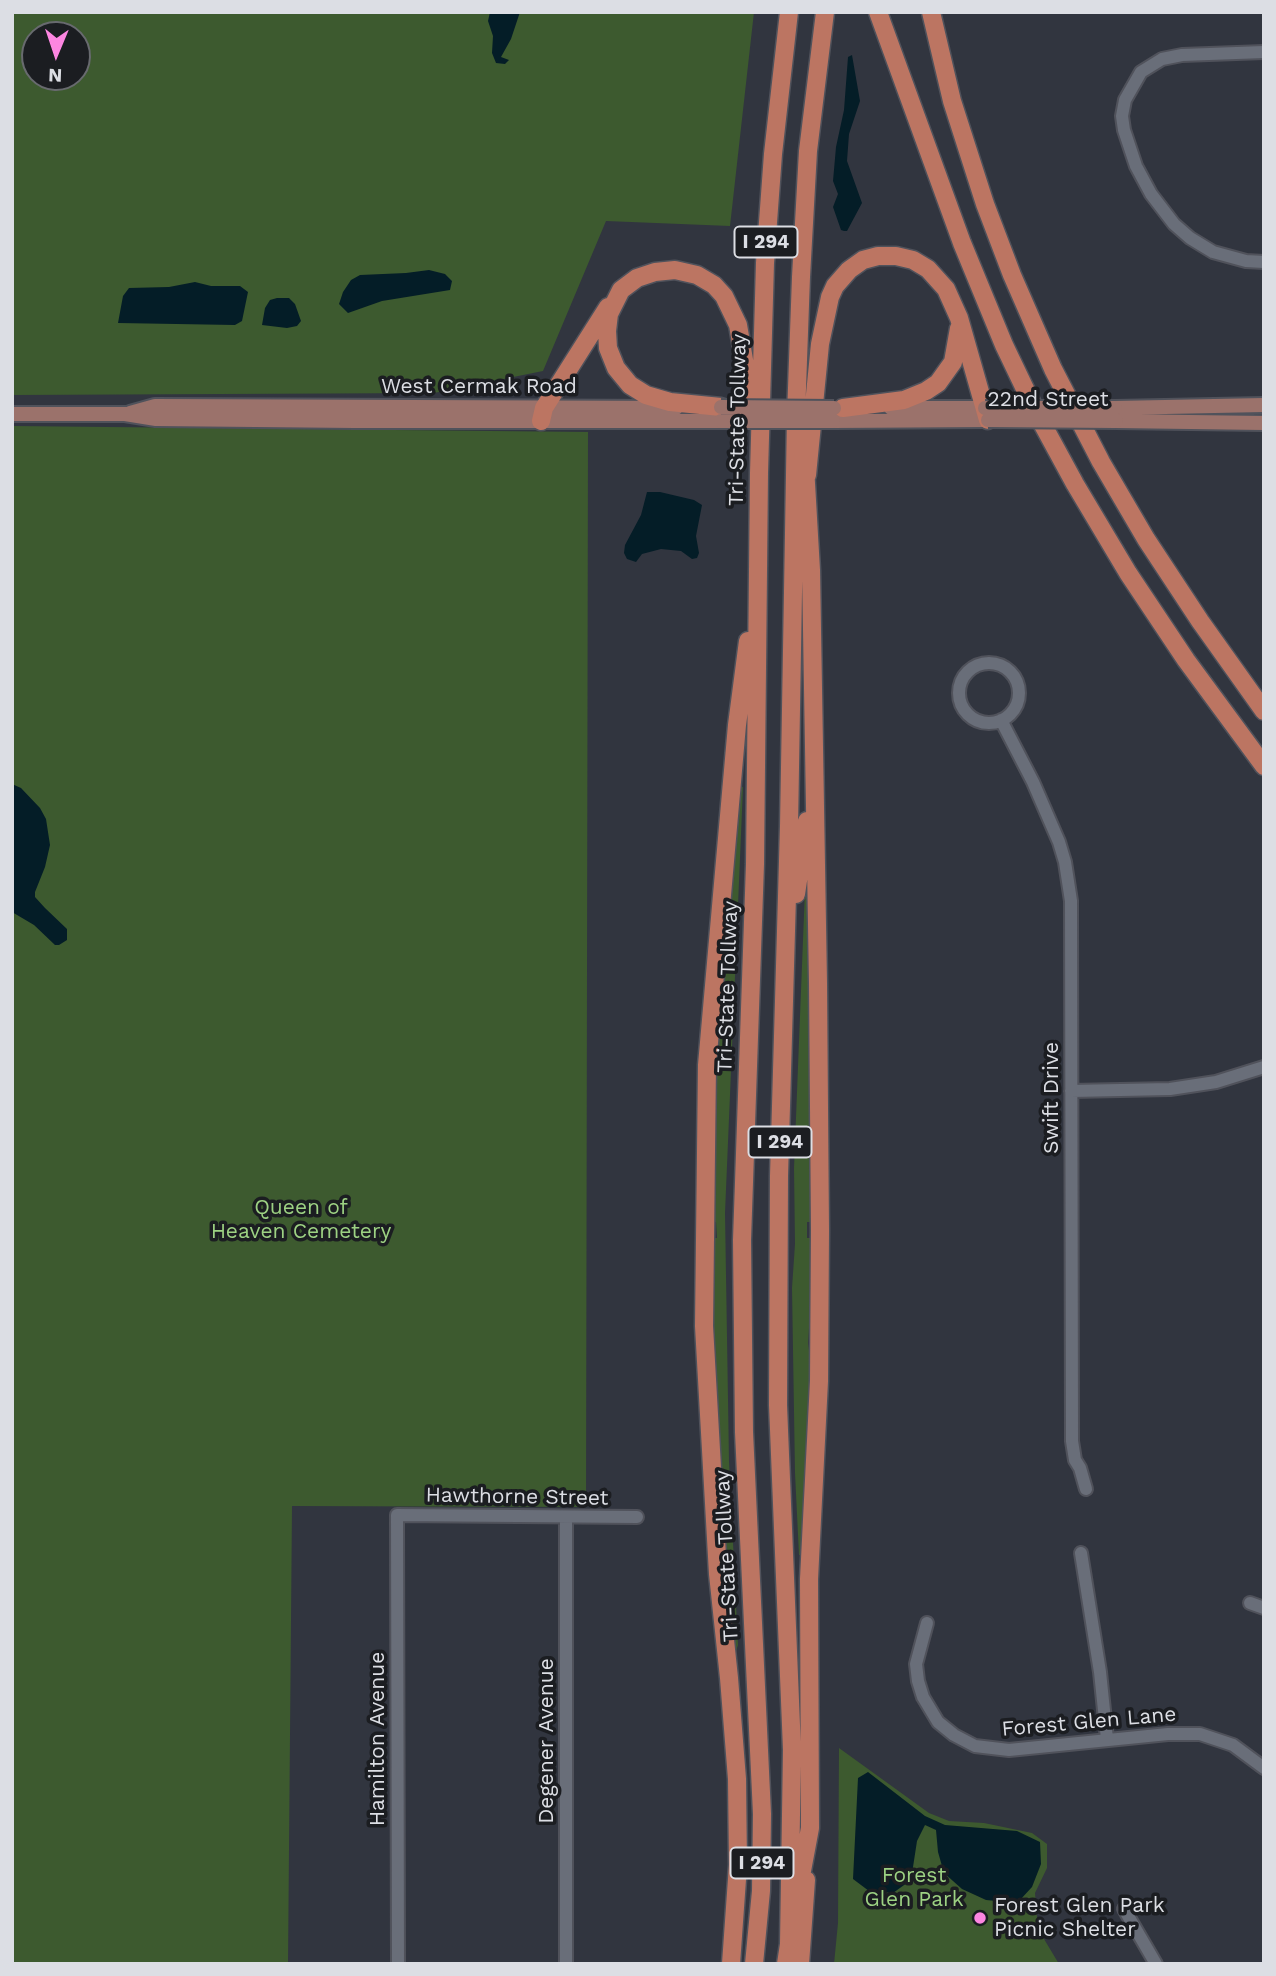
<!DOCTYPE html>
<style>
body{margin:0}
#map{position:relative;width:1276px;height:1976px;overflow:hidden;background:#31353f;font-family:"Work Sans",sans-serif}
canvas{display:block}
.frame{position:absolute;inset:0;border:14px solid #dcdee4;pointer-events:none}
.north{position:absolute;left:21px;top:21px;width:70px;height:70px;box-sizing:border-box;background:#1b1d21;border:2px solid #686a6f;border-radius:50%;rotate:182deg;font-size:19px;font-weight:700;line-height:28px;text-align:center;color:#dcdee4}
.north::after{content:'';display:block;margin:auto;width:24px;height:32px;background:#fd86e1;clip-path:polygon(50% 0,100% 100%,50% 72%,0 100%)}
</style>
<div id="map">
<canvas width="1276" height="1976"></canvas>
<div class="frame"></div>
<div class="north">N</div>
</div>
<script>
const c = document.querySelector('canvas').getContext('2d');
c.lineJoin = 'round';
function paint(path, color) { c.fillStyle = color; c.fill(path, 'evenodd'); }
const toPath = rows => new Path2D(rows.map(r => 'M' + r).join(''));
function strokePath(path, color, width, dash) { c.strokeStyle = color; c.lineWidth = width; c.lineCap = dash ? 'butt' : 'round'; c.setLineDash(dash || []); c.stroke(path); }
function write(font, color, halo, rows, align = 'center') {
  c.font = font + ' "Work Sans",sans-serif'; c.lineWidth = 7; c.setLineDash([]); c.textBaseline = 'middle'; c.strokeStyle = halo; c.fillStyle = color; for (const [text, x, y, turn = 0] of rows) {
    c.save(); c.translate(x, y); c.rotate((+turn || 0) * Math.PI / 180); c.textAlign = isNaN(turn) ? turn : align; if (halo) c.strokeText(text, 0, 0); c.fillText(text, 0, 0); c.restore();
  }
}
const green = toPath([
 [12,12,754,12,730,226,606,221,543,371,434,393,12,395],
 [35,35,77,35,77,77,35,77],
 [12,426,588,432,586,1507,292,1506,288,1964,12,1964],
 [740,786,743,787,725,1213,729,1461,738,1645,736,1651,721,1521,713,1388,711,1238,717,1238,716,1222,709,1222,715,1129,713,1102,716,1029],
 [806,864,808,864,809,940,813,1222,807,1222,807,1238,815,1238,808,1343,810,1358,809,1435,801,1555,799,1555,795,1473,792,1288,795,1244,794,1168],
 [839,1748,929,1813,949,1821,984,1823,1032,1833,1047,1844,1047,1868,1035,1893,1038,1929,1059,1964,834,1964,838,1923]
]);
const water = toPath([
 [490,12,520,12,511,39,501,57,509,60,505,64,496,63,492,53,493,36,488,21],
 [852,55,860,101,849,134,847,161,862,203,847,231,844,231,841,230,833,207,838,194,833,181,836,147,844,110,848,57],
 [429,270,445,274,452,281,450,290,382,301,348,313,339,304,343,292,351,280,360,275,406,273],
 [195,282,211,286,240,286,248,292,242,321,235,325,118,323,123,296,129,288,169,287],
 [277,298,289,298,295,304,301,321,297,326,287,328,262,325,265,308,270,300],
 [647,492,660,492,694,500,702,505,696,536,699,553,697,558,692,559,681,551,661,549,642,554,636,562,627,559,624,553,625,545,641,515],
 [12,784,21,788,40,808,46,819,50,845,45,867,35,892,35,897,45,908,67,929,67,940,59,945,55,945,34,925,12,912],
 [868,1772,925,1816,945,1825,1017,1831,1040,1842,1041,1864,1032,1887,1020,1900,1008,1902,986,1900,962,1889,944,1873,938,1852,936,1830,925,1825,917,1841,911,1880,893,1893,869,1891,853,1879,858,1778]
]);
const minor = toPath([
 [1264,52,1182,55,1162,59,1141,72,1125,100,1122,116,1124,130,1136,166,1151,194,1174,224,1190,238,1213,252,1246,261,1264,262],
 '959 693a30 30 0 1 1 60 0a30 30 0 1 1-60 0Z',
 [1001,720,1033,782,1059,842,1065,862,1071,901,1072,1441,1075,1460,1080,1468,1086,1489],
 [1071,1091,1170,1089,1216,1082,1264,1067],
 [1081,1553,1100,1672,1107,1739],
 [1250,1603,1264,1608],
 [927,1623,916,1664,918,1681,923,1697,938,1722,954,1735,975,1746,1009,1750,1168,1734,1200,1734,1233,1745,1264,1768],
 [1124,1909,1156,1964],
 [398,1964,397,1515,637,1517],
 [566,1964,566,1518]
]);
const major = toPath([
 [891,408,985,408],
 [1115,408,1264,405],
 [130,413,155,406,676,408],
 [12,414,125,414,156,419,355,421,721,421],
 [833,421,988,420],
 [1116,421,1264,423]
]);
const highway = toPath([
 [878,12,962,243,1004,345,1037,414,1075,484,1128,573,1186,660,1264,766],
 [931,12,952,101,985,204,1012,275,1053,369,1101,462,1146,539,1200,621,1264,711],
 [721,407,670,402,646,395,630,385,616,368,608,348,607,331,609,314,621,290,637,278,655,272,675,270,697,275,714,285,724,296,738,325,752,406],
 [843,408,904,400,926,391,938,383,953,362,959,328],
 [541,421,544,408,608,307],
 [807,475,820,344,830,297,835,286,849,270,863,260,878,256,896,256,913,260,928,269,946,289,959,318,988,420],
 [796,894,807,821],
 [798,1892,810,1828,809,1579,819,1381,820,1231,818,983,811,570,805,466],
 [731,1964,738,1865,737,1779,729,1678,718,1574,704,1326,707,1065,737,725,748,641],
 [754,1964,761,1891,762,1814,744,1432,742,1240,755,864,759,473,765,263,773,154,789,12],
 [786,1964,789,1944,792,1750,778,1405,779,1176,789,826,796,416,801,277,808,151,825,12],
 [800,1964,806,1880]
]);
const majorBridge = toPath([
 [721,407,834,408],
 [985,408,1115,408],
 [988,420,1116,421],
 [721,421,833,421]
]);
const markers = [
 [980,1918,7,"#fd86e1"]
];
const shields = [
 [766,242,63],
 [780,1142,63],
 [762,1863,63]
];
const shieldNames = [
 ["I 294",766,242],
 ["I 294",780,1142],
 ["I 294",762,1863]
];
const streetNames = [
 ["West Cermak Road",479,387],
 ["22nd Street",1048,400],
 ["Tri-State Tollway",738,420,-89],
 ["Tri-State Tollway",728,987,-88],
 ["Swift Drive",1052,1098,-90],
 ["Hawthorne Street",517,1497,1],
 ["Tri-State Tollway",727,1556,-93],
 ["Forest Glen Lane",1089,1722,-5],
 ["Hamilton Avenue",378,1739,-90],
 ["Degener Avenue",547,1741,-90]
];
const parkNames = [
 ["Queen of",301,1208],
 ["Heaven Cemetery",301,1232],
 ["Forest",914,1876],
 ["Glen Park",914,1900]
];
const poiNames = [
 ["Forest Glen Park",994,1906],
 ["Picnic Shelter",994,1930]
];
paint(green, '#3d5a2f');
paint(water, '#041d27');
strokePath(minor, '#50525b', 16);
strokePath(major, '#50525b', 18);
strokePath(highway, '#50525b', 21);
strokePath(minor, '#696e79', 12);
strokePath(major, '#9b726b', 14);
strokePath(highway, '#bc7562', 18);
strokePath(majorBridge, '#50525b', 18, []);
strokePath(majorBridge, '#9b726b', 14);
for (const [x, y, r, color] of markers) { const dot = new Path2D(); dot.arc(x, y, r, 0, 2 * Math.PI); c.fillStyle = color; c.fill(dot); strokePath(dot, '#1b1d21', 2.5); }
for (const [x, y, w] of shields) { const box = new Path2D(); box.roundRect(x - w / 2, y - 15.5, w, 31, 5); c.fillStyle = '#1b1d21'; c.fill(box); strokePath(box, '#dcdee4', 2); }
write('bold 19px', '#dcdee4', null, shieldNames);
write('21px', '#dcdee4', '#1b1d21', streetNames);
write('21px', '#9dd283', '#1b1d21', parkNames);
write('21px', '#dcdee4', '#1b1d21', poiNames, 'left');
</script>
